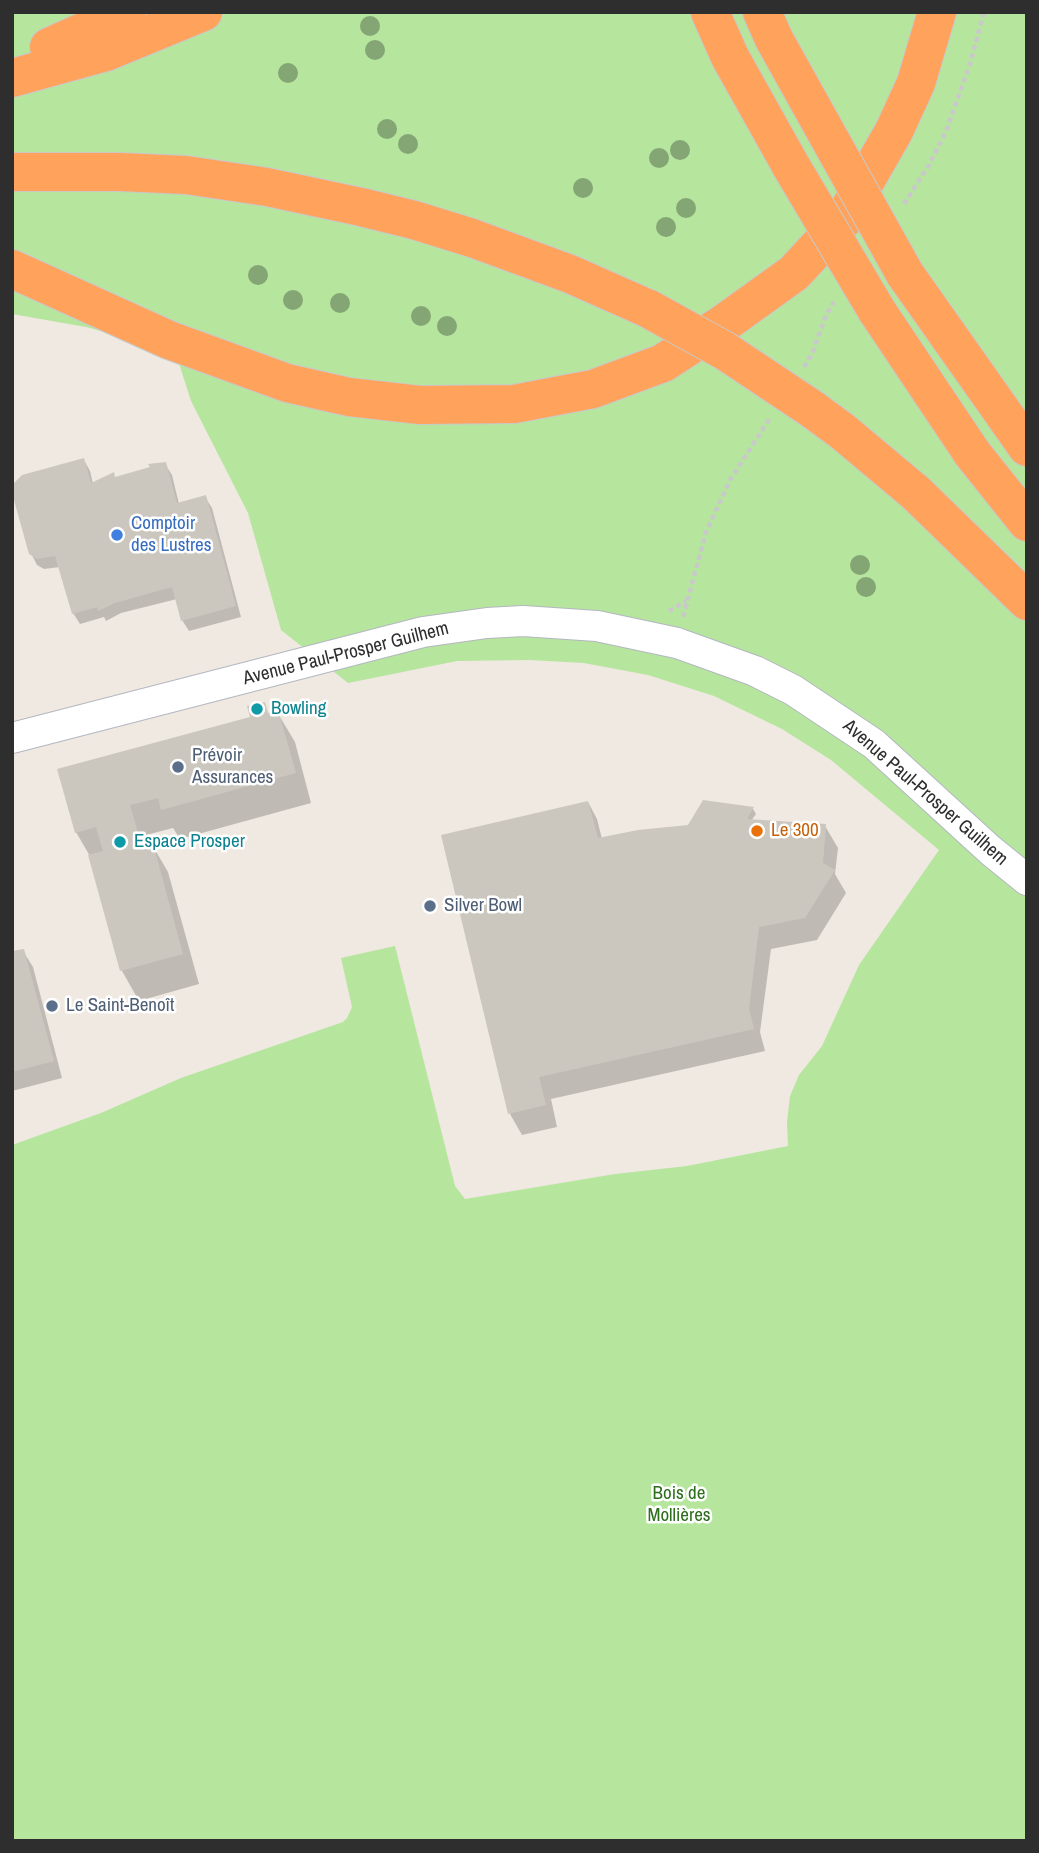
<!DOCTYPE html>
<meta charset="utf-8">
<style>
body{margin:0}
#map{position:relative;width:1039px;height:1853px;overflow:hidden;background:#efe9e1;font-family:"Archivo Narrow",sans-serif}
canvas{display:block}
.frame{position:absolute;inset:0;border:14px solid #2e2e2e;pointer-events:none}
</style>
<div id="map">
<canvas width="1039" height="1853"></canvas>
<div class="frame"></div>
</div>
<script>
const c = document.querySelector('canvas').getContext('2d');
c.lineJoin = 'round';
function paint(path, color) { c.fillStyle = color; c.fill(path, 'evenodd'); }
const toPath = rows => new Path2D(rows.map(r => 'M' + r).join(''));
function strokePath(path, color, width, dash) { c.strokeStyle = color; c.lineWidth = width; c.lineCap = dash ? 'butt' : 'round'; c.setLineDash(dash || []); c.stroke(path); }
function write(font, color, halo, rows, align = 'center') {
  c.font = font + ' "Archivo Narrow",sans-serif'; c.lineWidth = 5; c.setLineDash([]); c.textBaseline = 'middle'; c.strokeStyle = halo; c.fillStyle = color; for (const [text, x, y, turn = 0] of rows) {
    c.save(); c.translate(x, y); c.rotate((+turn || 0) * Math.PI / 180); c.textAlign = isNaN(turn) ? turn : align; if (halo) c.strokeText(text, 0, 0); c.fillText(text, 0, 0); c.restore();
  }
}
const green = toPath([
 [12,12,1027,12,1027,1841,12,1841,12,1145,101,1113,181,1078,343,1022,347,1018,352,1007,341,958,395,946,455,1186,465,1199,615,1174,687,1166,788,1146,787,1122,790,1096,799,1075,822,1046,859,965,939,850,831,760,782,729,714,696,648,675,584,663,529,660,457,661,348,683,281,630,248,513,191,401,178,360,131,339,86,327,12,314]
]);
const shadow = toPath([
 [84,460,90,471,93,484,165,464,172,475,179,504,205,497,212,508,241,617,189,631,182,620,177,599,121,613,106,621,104,617,80,624,73,613,60,567,44,569,37,565,31,553],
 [264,704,268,714,277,712,295,742,311,803,180,839,173,828,146,835,149,843,151,843,168,872,199,984,139,1001,122,971,91,858,76,832,252,718],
 [588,802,597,819,602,839,689,826,706,802,753,809,756,814,751,821,825,826,838,848,835,874,846,893,817,940,771,949,760,1032,765,1051,551,1099,557,1127,522,1135,510,1114],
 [23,951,33,967,62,1078,12,1091,12,953]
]);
const building = toPath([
 [84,458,91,483,114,472,115,477,150,467,148,464,166,462,177,503,206,495,236,606,181,621,172,587,115,603,98,611,97,607,72,614,55,556,37,559,29,554,12,493,12,485,22,475],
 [265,702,268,713,278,710,296,773,161,810,158,798,130,805,141,843,152,840,183,954,120,971,88,855,103,851,96,827,75,833,57,769,250,717,247,706],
 [703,800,754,807,747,819,826,824,823,863,835,870,805,918,759,927,749,1009,754,1029,539,1077,546,1105,508,1114,441,835,588,801,598,838,638,830,688,825],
 [24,949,54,1061,12,1072,12,951]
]);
const path = toPath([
 [904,204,929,165,946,131,970,64,984,12],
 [804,367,812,354,826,315,834,302],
 [669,611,686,601],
 [683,617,706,532,730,480,770,418]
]);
const minor = toPath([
 [12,738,423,632,487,623,523,621,597,626,677,643,755,671,793,690,874,744,990,850,1027,880]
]);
const highway = toPath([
 [710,12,730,57,791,166],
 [762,12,774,39,823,127],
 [49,47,127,12],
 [12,78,106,52,203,12],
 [12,172,120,172,186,175,267,187,361,207,414,220,472,238,570,274,649,309],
 [12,269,169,340,287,383,349,397,420,405,514,404,593,389,663,363,723,324,794,273,843,220,894,131,916,83,937,12],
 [905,274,1027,447],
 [877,311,972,453,1027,522],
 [812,409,842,431,916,493,1027,601]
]);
const highwayBridge = toPath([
 [823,127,905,274],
 [791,166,877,311],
 [649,309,725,351,812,409]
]);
const trees = [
 [370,26],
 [375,50],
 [288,73],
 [387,129],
 [408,144],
 [680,150],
 [659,158],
 [583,188],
 [686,208],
 [666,227],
 [258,275],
 [293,300],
 [340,303],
 [421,316],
 [447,326],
 [860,565],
 [866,587]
];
const markers = [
 [117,535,7,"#3f7fe0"],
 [257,709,7,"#0f9aa8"],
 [178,767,7,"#5c6f8a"],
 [757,831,7,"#e8710a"],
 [120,842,7,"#0f9aa8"],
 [430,906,7,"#5c6f8a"],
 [52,1006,7,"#5c6f8a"]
];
const shopNames = [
 ["Comptoir",131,524],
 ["des Lustres",131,546]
];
const streetNames = [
 ["Avenue Paul-Prosper Guilhem",346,654,-14],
 ["Avenue Paul-Prosper Guilhem",925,793,41]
];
const cultureNames = [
 ["Bowling",271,709],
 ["Espace Prosper",134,842]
];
const serviceNames = [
 ["Prévoir",192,756],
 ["Assurances",192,778],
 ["Silver Bowl",444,906],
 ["Le Saint-Benoît",66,1006]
];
const foodNames = [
 ["Le 300",771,831]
];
const parkNames = [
 ["Bois de",679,1494],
 ["Mollières",679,1516]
];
paint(green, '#b6e59e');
paint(shadow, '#0003');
paint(building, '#cbc7bf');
strokePath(minor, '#b4b7c1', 32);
strokePath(highway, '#c9c9c9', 40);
strokePath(path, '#c9c9c9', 4.5, [5, 3.5]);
strokePath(minor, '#fff', 30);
strokePath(highway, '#ffa35c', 38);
strokePath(highwayBridge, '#c9c9c9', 40, []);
strokePath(highwayBridge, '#ffa35c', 38);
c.fillStyle = '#84a574';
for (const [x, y] of trees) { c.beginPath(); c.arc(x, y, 10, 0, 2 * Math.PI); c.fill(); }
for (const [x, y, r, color] of markers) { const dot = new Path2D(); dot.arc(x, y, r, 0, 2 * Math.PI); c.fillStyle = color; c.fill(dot); strokePath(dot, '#fff', 2.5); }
write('19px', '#366cbe', '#fff', shopNames, 'left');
write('19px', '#2e2e2e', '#fff', streetNames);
write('19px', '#0d838f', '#fff', cultureNames, 'left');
write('19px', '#4e5e75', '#fff', serviceNames, 'left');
write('19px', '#c56008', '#fff', foodNames, 'left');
write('19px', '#2c6e1b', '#fff', parkNames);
</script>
